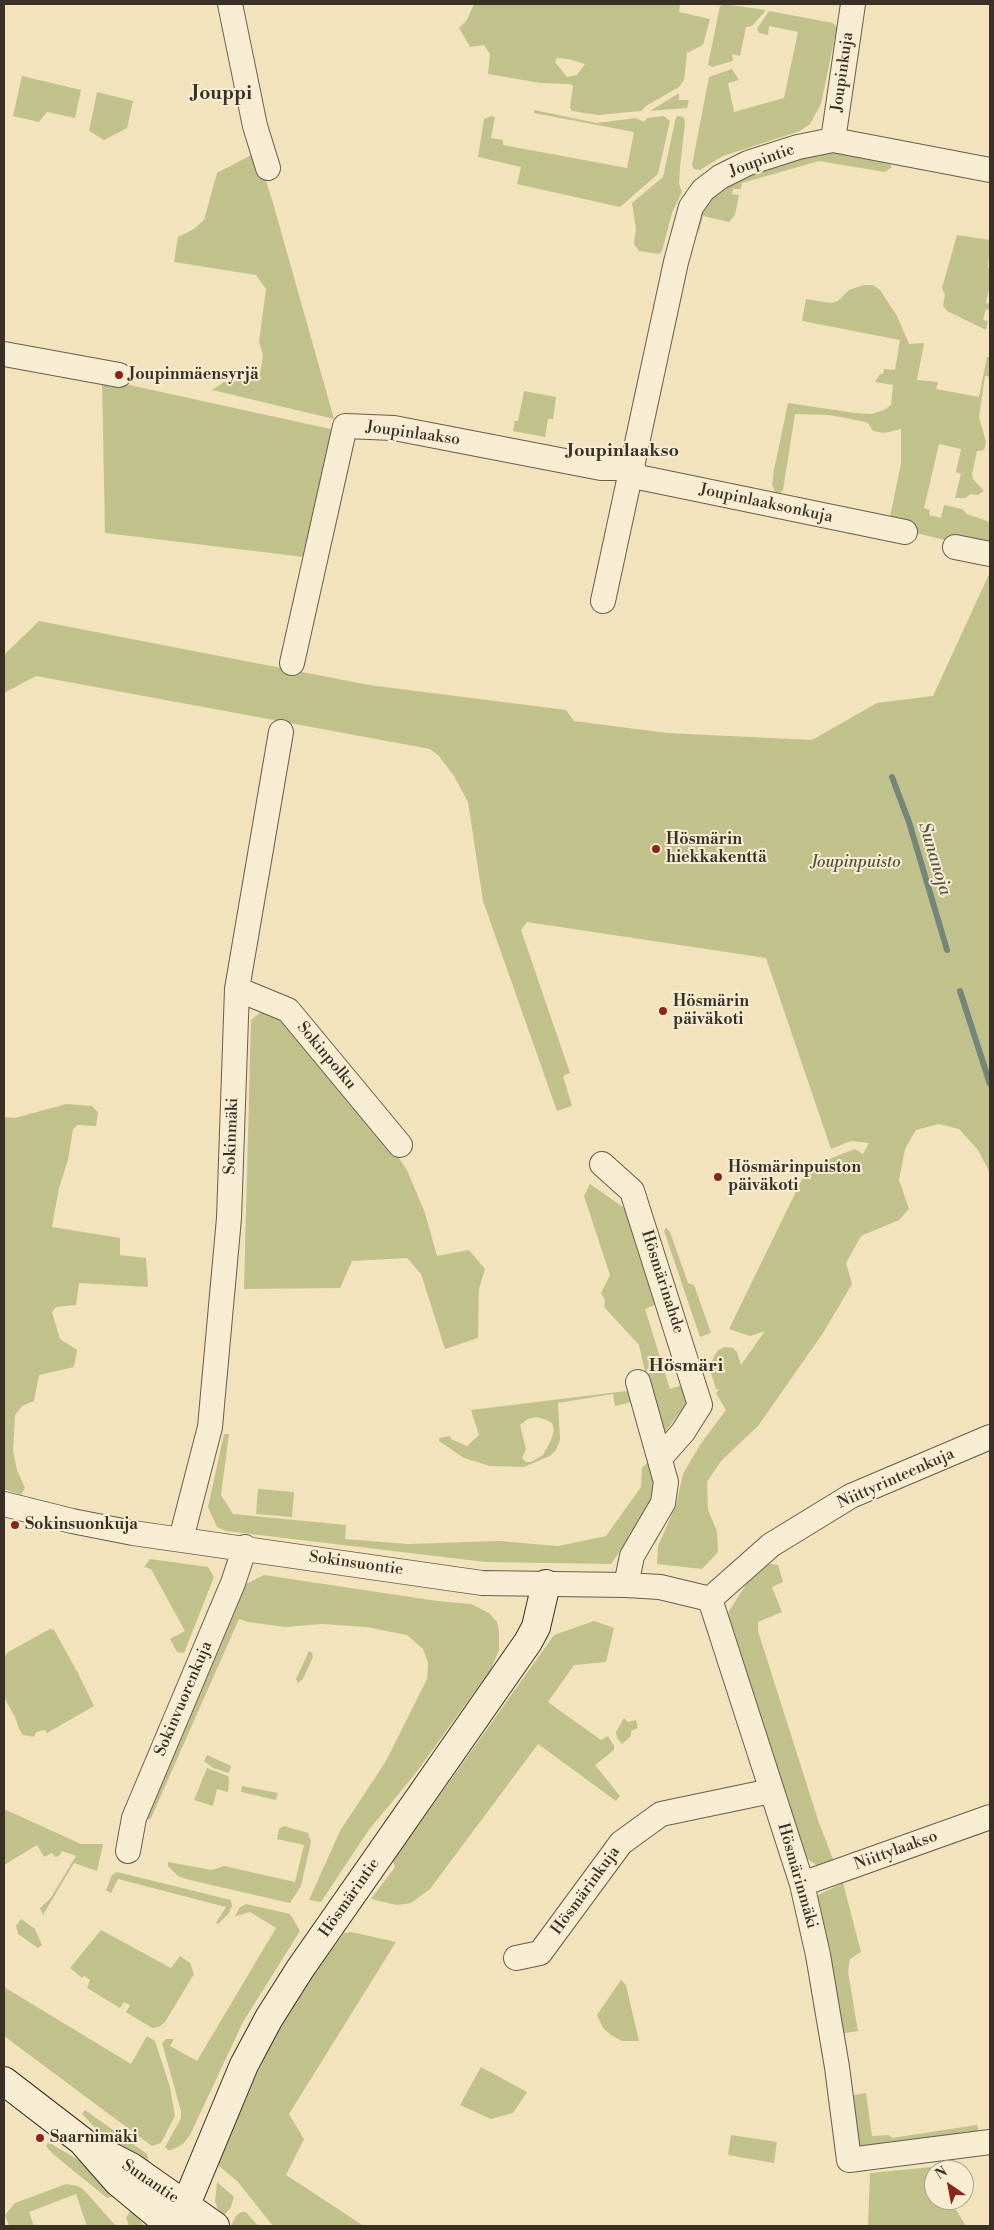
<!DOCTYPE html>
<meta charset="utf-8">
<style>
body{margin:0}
#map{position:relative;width:994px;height:2230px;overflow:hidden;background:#f2e3bc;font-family:"Libre Bodoni",serif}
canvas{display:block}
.frame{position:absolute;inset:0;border:5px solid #3a3026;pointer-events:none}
.north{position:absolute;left:924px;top:2160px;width:50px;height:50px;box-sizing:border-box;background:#f7edd3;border:1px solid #aba18e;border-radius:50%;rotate:327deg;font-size:14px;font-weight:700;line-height:20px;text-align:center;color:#3a3026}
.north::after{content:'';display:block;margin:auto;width:18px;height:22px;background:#8f2418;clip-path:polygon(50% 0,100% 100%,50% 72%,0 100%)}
</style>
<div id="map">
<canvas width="994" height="2230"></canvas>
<div class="frame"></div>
<div class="north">N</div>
</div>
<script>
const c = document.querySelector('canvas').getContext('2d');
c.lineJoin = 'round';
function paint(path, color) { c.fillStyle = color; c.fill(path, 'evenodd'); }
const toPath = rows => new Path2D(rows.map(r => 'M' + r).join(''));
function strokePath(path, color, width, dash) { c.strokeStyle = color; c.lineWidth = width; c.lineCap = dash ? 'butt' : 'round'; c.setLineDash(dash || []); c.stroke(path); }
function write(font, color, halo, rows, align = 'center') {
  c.font = font + ' "Libre Bodoni",serif'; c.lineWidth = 4; c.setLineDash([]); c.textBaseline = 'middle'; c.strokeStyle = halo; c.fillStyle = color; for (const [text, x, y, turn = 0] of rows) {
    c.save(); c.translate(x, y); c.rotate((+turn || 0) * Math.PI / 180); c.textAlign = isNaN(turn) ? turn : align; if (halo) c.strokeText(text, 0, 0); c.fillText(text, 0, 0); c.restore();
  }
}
const green = toPath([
 [474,4,680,4,679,12,710,19,703,45,687,53,684,80,679,87,646,106,641,111,598,115,572,111,570,108,573,86,570,84,540,83,488,74,490,54,484,45,470,47,459,28,467,20],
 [557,58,568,59,585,64,577,75,567,77,555,62],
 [723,4,766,10,752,26,746,27,740,56,732,54,733,61,712,67,708,65,720,6],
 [769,11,833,23,837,27,821,104,810,124,800,131,723,156,700,170,694,169,692,165,709,77,732,69,739,80,728,83,734,112,784,98,798,32,769,26,768,35,759,33,757,29],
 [22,76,81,90,75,118,47,112,39,122,13,116],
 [97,92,133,101,127,128,104,140,89,131],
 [679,93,679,100,689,100,687,108,650,111],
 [534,110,597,123,636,118,644,122,647,118,664,116,670,121,658,174,620,207,517,184,521,167,478,157,484,119,491,116,495,117,491,138,503,140,503,145,627,168,634,132,534,113],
 [680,116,684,118,685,123,680,167,679,184,682,192,672,213,662,251,659,254,639,251,634,244,636,229,632,203,663,177,676,117],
 [821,151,889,161,892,167,885,172,819,161,742,183,741,189,733,189,732,194,739,195,735,215,729,222,703,216,699,231,693,229,701,207,732,176],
 [257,152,273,203,334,419,212,390,224,382,259,380,263,355,259,342,266,289,256,275,174,262,178,237,194,229,204,220,217,173],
 [957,235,990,240,988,268,990,268,990,284,986,303,990,304,990,310,986,309,983,320,988,321,986,330,947,311,943,306,945,295,942,288],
 [864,285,873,285,880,290,897,316,909,344,924,343,917,380,938,382,936,389,979,397,987,357,990,357,990,377,985,376,979,417,986,442,984,450,977,451,972,474,973,479,984,491,978,495,971,494,965,498,955,498,961,474,956,472,961,449,939,444,924,508,930,510,929,515,941,518,944,505,962,509,967,514,990,522,990,548,953,542,888,526,901,464,901,429,884,433,873,431,868,423,861,421,829,415,795,414,783,490,777,496,772,485,774,470,788,403,855,413,871,414,884,410,891,405,893,385,875,382,880,374,883,374,884,369,895,370,900,340,802,321,806,299,831,303,838,301,849,290],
 [102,379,335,430,304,557,105,533],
 [524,391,556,397,553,419,548,419,545,437,513,431,515,421,518,421],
 [990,572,990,1173,978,1150,959,1129,939,1124,916,1130,905,1149,899,1180,909,1209,899,1220,861,1236,846,1263,852,1284,823,1333,758,1426,721,1461,707,1482,708,1510,717,1531,718,1552,702,1569,657,1564,658,1546,676,1505,683,1474,700,1445,726,1410,716,1393,719,1390,716,1389,710,1370,713,1358,718,1350,725,1347,733,1348,737,1352,741,1365,765,1331,750,1336,729,1329,808,1167,855,1149,863,1154,869,1143,851,1141,831,1149,766,958,527,922,521,930,570,1073,563,1076,572,1106,557,1111,483,901,468,802,454,776,439,756,430,749,36,676,4,693,4,655,39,621,369,685,566,710,574,721,667,733,812,740,877,703,933,696],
 [262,1011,280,1016,394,1151,407,1170,425,1213,437,1256,469,1250,485,1269,479,1289,478,1338,445,1349,421,1274,407,1258,352,1261,340,1288,244,1289,251,1020],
 [66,1104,92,1106,98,1112,96,1126,78,1125,73,1129,68,1160,59,1188,52,1227,120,1238,120,1255,146,1258,148,1287,79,1283,76,1305,56,1307,52,1312,60,1339,77,1350,74,1367,39,1375,34,1401,22,1406,15,1415,13,1451,17,1470,25,1488,21,1495,4,1489,4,1117,15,1118],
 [590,1184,630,1212,660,1303,645,1309,670,1389,685,1384,691,1398,665,1432,651,1398,639,1345,604,1307,605,1300,601,1293,610,1275,584,1196],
 [666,1228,670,1232,688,1283,694,1285,711,1333,700,1337,664,1231],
 [626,1391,631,1394,632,1402,615,1406,613,1394,558,1403,560,1440,556,1450,550,1456,524,1467,490,1466,464,1458,439,1441,439,1438,450,1436,451,1439,467,1446,479,1435,471,1410],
 [536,1417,547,1420,552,1423,554,1430,551,1440,543,1455,531,1462,526,1462,522,1458,526,1449,520,1425,528,1419],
 [224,1434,229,1434,221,1495,233,1514,346,1525,345,1539,408,1544,499,1541,558,1546,606,1536,641,1487,642,1468,650,1460,658,1496,611,1564,485,1562,226,1531,217,1527,208,1507],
 [258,1489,294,1492,292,1517,256,1514],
 [150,1559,208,1567,214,1577,184,1653,177,1652,170,1639,185,1631,151,1569,144,1567],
 [766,1563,778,1565,783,1582,772,1587,782,1612,758,1622,758,1631,819,1823,835,1864,823,1870,805,1857,726,1629,729,1611,747,1583],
 [264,1575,437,1601,471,1604,489,1613,497,1622,499,1630,499,1650,491,1669,415,1774,368,1831,321,1902,309,1900,340,1831,386,1761,427,1679,428,1663,423,1649,407,1635,366,1627,322,1624,285,1627,248,1622,239,1619,151,1818,149,1820,146,1816,242,1586],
 [594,1621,614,1628,606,1662,574,1665,548,1702,601,1740,608,1736,614,1746,614,1750,595,1765,620,1796,616,1801,538,1744,430,1889,411,1903,397,1905,371,1899,395,1867,393,1861,554,1635],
 [50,1629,54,1630,78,1673,94,1706,47,1733,45,1730,36,1732,34,1737,29,1736,23,1735,19,1729,15,1717,4,1697,4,1657,8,1652],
 [309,1651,312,1653,313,1657,303,1679,298,1683,296,1679],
 [624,1718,628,1722,636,1720,638,1728,631,1731,631,1736,622,1744,617,1738,616,1732],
 [207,1755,231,1766,229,1773,213,1768,204,1761],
 [207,1768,228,1776,229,1780,228,1792,217,1789,213,1806,194,1800],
 [242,1786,278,1793,276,1800,241,1792],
 [4,1809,81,1844,103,1844,97,1871,74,1863,43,1915,40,1908,50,1899,76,1856,62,1851,59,1856,55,1857,52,1853,44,1857,37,1845,4,1865],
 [284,1826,308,1833,311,1842,301,1886,290,1903,190,1880,178,1876,168,1866,168,1862,212,1870,224,1866,295,1882,304,1845,277,1839,279,1829],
 [117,1872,231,1900,232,1906,229,1913,218,1924,216,1923,226,1907,118,1879,111,1893,106,1890,112,1875],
 [843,1883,861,1952,850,1959,848,1972,858,2031,840,2034,814,1897],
 [246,1904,290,1914,300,1931,243,2022,190,2135,183,2144,172,2150,168,2150,165,2147,181,2118,181,2111,162,2043,166,2039,174,2039,170,2046,197,2061,276,1928,250,1912,235,1916,240,1907],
 [21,1919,35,1929,42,1945,38,1948,18,1934,16,1926],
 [101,1930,171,1968,180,1956,190,1963,194,1974,165,2022,159,2027,152,2028,126,2012,130,2005,124,2002,120,2008,87,1988,90,1980,84,1976,82,1978,70,1968],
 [351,1932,396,1942,289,2114,304,2139,286,2175,364,2226,273,2226,238,2182,218,2165,247,2093,273,2041,301,1992,344,1933],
 [621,1980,626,1985,639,2041,622,2041,611,2035,603,2028,597,2015],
 [4,1987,131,2064,147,2036,155,2041,170,2087,175,2116,161,2143,152,2146,4,2036],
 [481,2067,527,2092,513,2113,491,2119,460,2105],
 [866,2093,872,2136,889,2135,892,2138,977,2125,981,2137,869,2151,856,2146,849,2096],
 [85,2110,147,2154,149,2161,147,2164,140,2164,103,2136,82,2114],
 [731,2135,777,2142,774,2163,728,2155],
 [48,2142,89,2166,119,2196,107,2198,53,2154,46,2146],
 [931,2167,934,2172,934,2200,950,2200,966,2226,868,2226,870,2173],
 [217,2182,234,2197,231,2207,223,2217,220,2216,215,2201],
 [66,2184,78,2186,84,2190,116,2226,87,2226,76,2194,29,2212,34,2226,9,2226,5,2215,15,2203],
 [131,2210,135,2213,144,2226,129,2226,126,2218],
 [241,2212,246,2212,258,2226,231,2226,236,2216]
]);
const stream = toPath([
 [892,777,909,822,947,950],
 [960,991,990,1084]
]);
const street = toPath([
 [230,4,255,126,268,168],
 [833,140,853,4],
 [4,354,119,375],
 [632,468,638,477,905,532],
 [955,547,990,554],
 [603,601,676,262,691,207,703,190,720,177,748,163,798,147,833,140,990,170],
 [292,663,345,426,394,428,601,468,632,468],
 [237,989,288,1010,400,1145],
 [602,1164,632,1191,700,1405,683,1432,660,1458],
 [4,1504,72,1521,133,1533,482,1583,626,1585,660,1587,710,1599],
 [181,1539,210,1427,229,1218,237,989,281,732],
 [626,1585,632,1556,663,1503,666,1482,638,1382],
 [710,1599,802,1884,818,1955,837,2067,849,2160,990,2142],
 [710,1599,771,1545,851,1496,990,1437],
 [128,1851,134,1818,233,1583,245,1547],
 [802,1884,990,1817],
 [516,1958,540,1953,621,1843,661,1814,771,1791]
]);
const secondary = toPath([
 [4,2081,82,2141,118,2182,171,2226],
 [96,2149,131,2167,215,2226],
 [177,2226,244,2065,269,2018,300,1969,528,1642,536,1627,546,1584]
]);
const markers = [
 [119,375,5,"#8f2418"],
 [656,849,5,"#8f2418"],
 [663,1011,5,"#8f2418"],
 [718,1177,5,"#8f2418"],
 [15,1525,5,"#8f2418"],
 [40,2138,5,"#8f2418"]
];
const streetNames = [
 ["Joupinkuja",843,72,-82],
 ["Joupintie",762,161,-20],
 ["Joupinlaakso",413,434,8],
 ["Joupinlaaksonkuja",766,504,12],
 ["Sokinpolku",326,1056,50],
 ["Sokinmäki",232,1136,-88],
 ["Hösmärinahde",662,1282,72],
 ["Niittyrinteenkuja",896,1479,-24],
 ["Sokinsuontie",356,1564,8],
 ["Sokinvuorenkuja",184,1699,-67],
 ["Niittylaakso",896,1851,-20],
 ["Hösmärinmäki",797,1876,74],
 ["Hösmärinkuja",586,1891,-54],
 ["Hösmärintie",350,1898,-55],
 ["Sunantie",150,2182,34]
];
const poiNames = [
 ["Joupinmäensyrjä",129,375],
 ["Hösmärin",666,840],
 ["hiekkakenttä",666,858],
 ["Hösmärin",673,1002],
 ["päiväkoti",673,1020],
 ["Hösmärinpuiston",728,1168],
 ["päiväkoti",728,1186],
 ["Sokinsuonkuja",25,1525],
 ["Saarnimäki",50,2138]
];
const parkNames = [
 ["Joupinpuisto",856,863]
];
const neighbourhoodNames = [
 ["Joupinlaakso",623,452],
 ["Hösmäri",686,1367]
];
const waterNames = [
 ["Sunanoja",934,859,73]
];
const quarterNames = [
 ["Jouppi",222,94]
];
paint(green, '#c1c18c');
strokePath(stream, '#748579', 6);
strokePath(street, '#685d4c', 26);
strokePath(secondary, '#3a3026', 30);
strokePath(street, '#f7edd3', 24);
strokePath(secondary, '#f7edd3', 28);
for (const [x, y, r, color] of markers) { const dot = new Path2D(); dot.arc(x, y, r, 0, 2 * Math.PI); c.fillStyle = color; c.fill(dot); strokePath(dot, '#f7edd3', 2); }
write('16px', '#3a3026', '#f7edd3', streetNames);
write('bold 16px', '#3a3026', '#f7edd3', poiNames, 'left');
write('italic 16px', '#554d3a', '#f7edd3', parkNames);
write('bold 18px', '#3a3026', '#f7edd3', neighbourhoodNames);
write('italic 18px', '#525449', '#f7edd3', waterNames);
write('bold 19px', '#3a3026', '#f7edd3', quarterNames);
</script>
